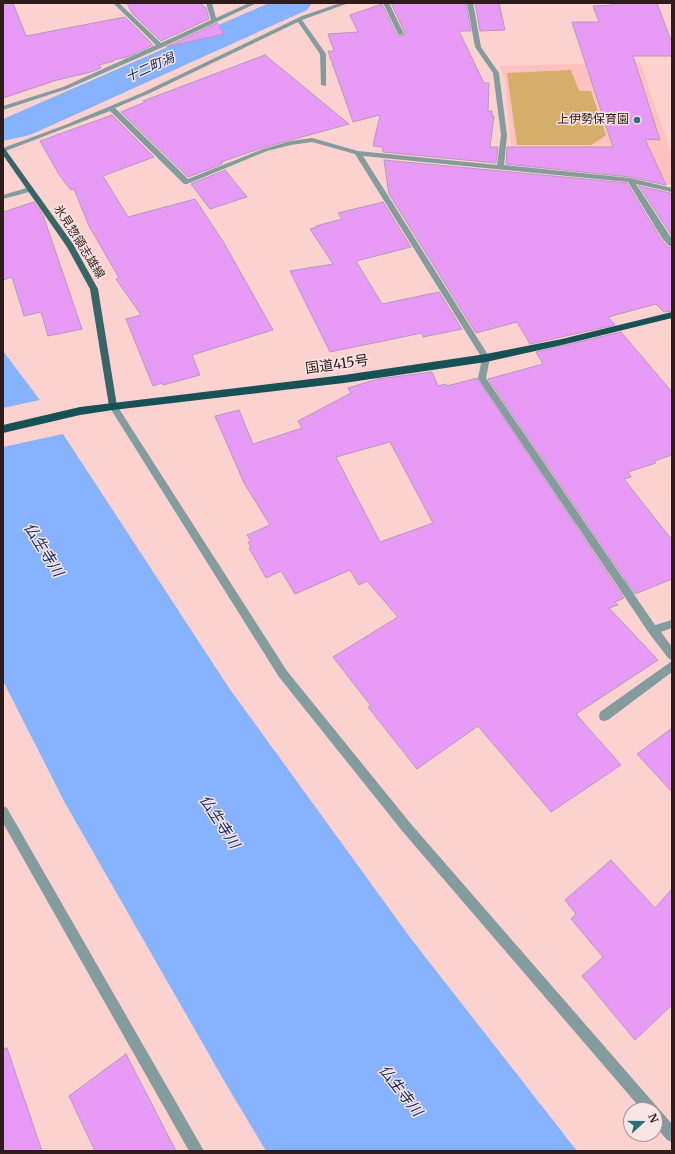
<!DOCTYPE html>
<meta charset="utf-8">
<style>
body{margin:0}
#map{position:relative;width:675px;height:1154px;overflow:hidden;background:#fcd2d0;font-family:Merriweather,serif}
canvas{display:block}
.frame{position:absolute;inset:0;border:4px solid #2e1c1b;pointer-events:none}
.north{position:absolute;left:623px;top:1102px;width:40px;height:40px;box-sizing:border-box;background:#fbe5e4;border:1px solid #a99594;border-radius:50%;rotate:69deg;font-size:11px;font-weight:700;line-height:16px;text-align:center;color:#2e1c1b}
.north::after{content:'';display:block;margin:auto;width:14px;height:18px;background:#277276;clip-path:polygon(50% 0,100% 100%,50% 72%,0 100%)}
</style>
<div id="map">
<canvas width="675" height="1154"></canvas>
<div class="frame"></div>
<div class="north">N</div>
</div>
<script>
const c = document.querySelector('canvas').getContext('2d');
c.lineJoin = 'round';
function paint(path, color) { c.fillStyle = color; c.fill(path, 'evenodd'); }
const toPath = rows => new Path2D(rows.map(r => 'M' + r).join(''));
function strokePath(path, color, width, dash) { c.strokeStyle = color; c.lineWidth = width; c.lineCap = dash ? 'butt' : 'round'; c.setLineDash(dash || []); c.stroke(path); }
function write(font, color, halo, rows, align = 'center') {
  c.font = font + ' Merriweather,"Noto Sans JP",serif'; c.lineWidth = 3; c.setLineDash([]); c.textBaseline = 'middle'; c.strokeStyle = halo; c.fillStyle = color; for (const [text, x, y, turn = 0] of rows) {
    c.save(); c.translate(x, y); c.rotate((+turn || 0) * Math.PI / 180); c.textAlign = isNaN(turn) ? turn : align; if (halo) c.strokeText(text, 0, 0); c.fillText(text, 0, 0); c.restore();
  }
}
const built = toPath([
 [640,62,672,155,672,185,642,180,617,173,510,163,511,144,505,80,500,66]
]);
const green = toPath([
 [571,70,579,91,591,91,606,135,591,145,517,145,507,73]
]);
const water = toPath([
 [3,351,40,400,3,408],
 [63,434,229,688,412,940,577,1151,266,1151,226,1084,65,803,3,681,3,447]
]);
const river = toPath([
 [269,3,312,3,307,10,30,135,3,141,3,119,269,3]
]);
const building = toPath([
 [3,3,13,3,26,36,125,17,153,45,127,57,113,60,114,61,99,65,101,68,91,72,57,80,3,98,3,3],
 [127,3,200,3,206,8,209,19,161,41,132,13,127,3],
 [391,3,466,3,471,31,459,31,484,83,489,83,488,111,492,111,492,116,494,116,490,147,498,147,496,163,383,152,382,147,373,146,380,115,353,122,328,51,334,51,328,34,358,32,350,15,382,4,397,35,404,36,405,33,391,3],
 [475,3,499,3,505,30,480,31,475,3],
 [613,3,657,3,672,43,672,56,633,56,660,140,645,139,666,185,630,177,506,164,507,147,613,147,572,22,599,22,593,6,614,5,613,3],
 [217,23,224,34,166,47,217,23],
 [265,55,349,124,262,148,221,162,223,163,220,165,188,177,121,112,145,102,143,101,265,55],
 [112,115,154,157,103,176,128,217,195,199,224,243,273,330,192,355,200,375,163,385,162,383,153,386,126,319,141,315,116,279,119,278,89,226,74,189,71,190,60,176,40,141,112,115],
 [384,160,627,183,661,239,668,247,672,248,672,311,664,312,656,304,608,317,615,325,530,344,517,322,476,333,389,194,384,160],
 [225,170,247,197,210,209,191,184,225,170],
 [639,186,670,193,672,198,672,236,639,186],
 [34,202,43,215,82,329,48,336,41,312,24,316,12,277,3,280,3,212,34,202],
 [383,202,411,247,356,261,382,304,439,292,462,329,423,337,422,333,330,352,290,271,333,264,310,229,317,227,316,226,342,219,338,213,383,202],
 [621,332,672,392,672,455,654,461,656,463,628,472,631,477,624,479,672,540,672,579,635,594,488,379,543,364,536,352,621,332],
 [432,372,438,386,446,384,447,386,477,378,624,598,615,602,618,605,609,608,658,660,576,714,621,765,551,812,478,726,417,769,368,707,371,706,333,657,398,617,367,581,359,585,350,570,295,594,281,571,266,578,249,548,251,547,248,542,251,541,247,535,270,525,244,483,215,416,239,410,253,444,302,428,298,421,351,393,348,388,378,379,432,372],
 [390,442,433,523,380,542,336,457,390,442],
 [672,728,672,792,637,754,672,728],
 [611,860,655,908,672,889,672,1005,635,1040,582,976,603,957,571,919,576,914,565,900,611,860],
 [7,1048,42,1151,3,1151,3,1049,7,1048],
 [126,1054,176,1151,95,1151,69,1096,126,1054]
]);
const minor = toPath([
 [113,3,119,3,161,43,211,20,206,3,212,3,216,18,249,3,257,3,163,47,67,89,3,110,3,106,63,87,156,45,113,3],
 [340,3,349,3,302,20,326,54,326,86,321,85,320,54,298,22,148,94,115,108,188,179,263,149,291,141,312,138,358,151,497,165,501,135,493,73,475,47,467,3,473,3,481,47,499,73,507,135,504,165,630,178,672,188,672,192,636,184,672,239,672,246,669,246,662,238,628,182,363,156,490,358,486,378,655,625,672,620,672,628,661,632,672,647,672,660,668,658,649,633,479,380,478,378,482,358,355,154,312,142,291,145,267,151,187,184,184,184,110,111,3,152,3,148,65,125,144,92,302,16,340,3],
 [383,3,389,3,404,34,403,35,398,34,383,3],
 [30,187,33,187,33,191,3,199,3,195,30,187],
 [113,403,116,404,287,671,411,824,672,1124,672,1142,667,1140,655,1126,655,1110,642,1110,403,832,279,677,110,408,109,406,110,404,113,403],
 [672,661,672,672,608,720,604,721,600,720,599,716,600,712,672,661],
 [3,806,7,808,204,1151,189,1151,3,823,3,806]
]);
const major = toPath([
 [3,148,5,149,73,244,98,289,117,406,116,408,110,408,109,406,90,289,67,247,3,155,3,148]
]);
const highway = toPath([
 [672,312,672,318,562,345,486,362,344,383,113,410,80,415,3,433,3,425,80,407,344,375,486,354,562,339,672,312]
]);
const markers = [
 [637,120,4,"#277276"]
];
const farPoinames = [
 ["上伊勢保育園",629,120]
];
const farStreetnames = [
 ["氷見惣領志雄線",79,242,58]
];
const farWaternames = [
 ["十二町潟",150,68,-24]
];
const streetNames = [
 ["国道415号",337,365,-8]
];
const waterNames = [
 ["仏生寺川",43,550,58],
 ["仏生寺川",219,822,57],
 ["仏生寺川",400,1091,52]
];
paint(built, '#fec1bf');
paint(green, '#d5ae6a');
paint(water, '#86b2fe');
paint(river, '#86b2fe');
paint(building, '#e79bf7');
strokePath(building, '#b698bb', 1);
paint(minor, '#849c9d');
paint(major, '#376568');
paint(highway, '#155155');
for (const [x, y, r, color] of markers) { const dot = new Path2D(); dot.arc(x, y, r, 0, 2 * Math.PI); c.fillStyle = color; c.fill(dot); strokePath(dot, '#fbe5e4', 1.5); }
write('12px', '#2e1c1b', '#fbe5e4', farPoinames, 'right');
write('12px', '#2e1c1b', '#fbe5e4', farStreetnames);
write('italic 13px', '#0b2b65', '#fbe5e4', farWaternames);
write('14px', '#2e1c1b', '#fbe5e4', streetNames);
write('italic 15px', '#0b2b65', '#fbe5e4', waterNames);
</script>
